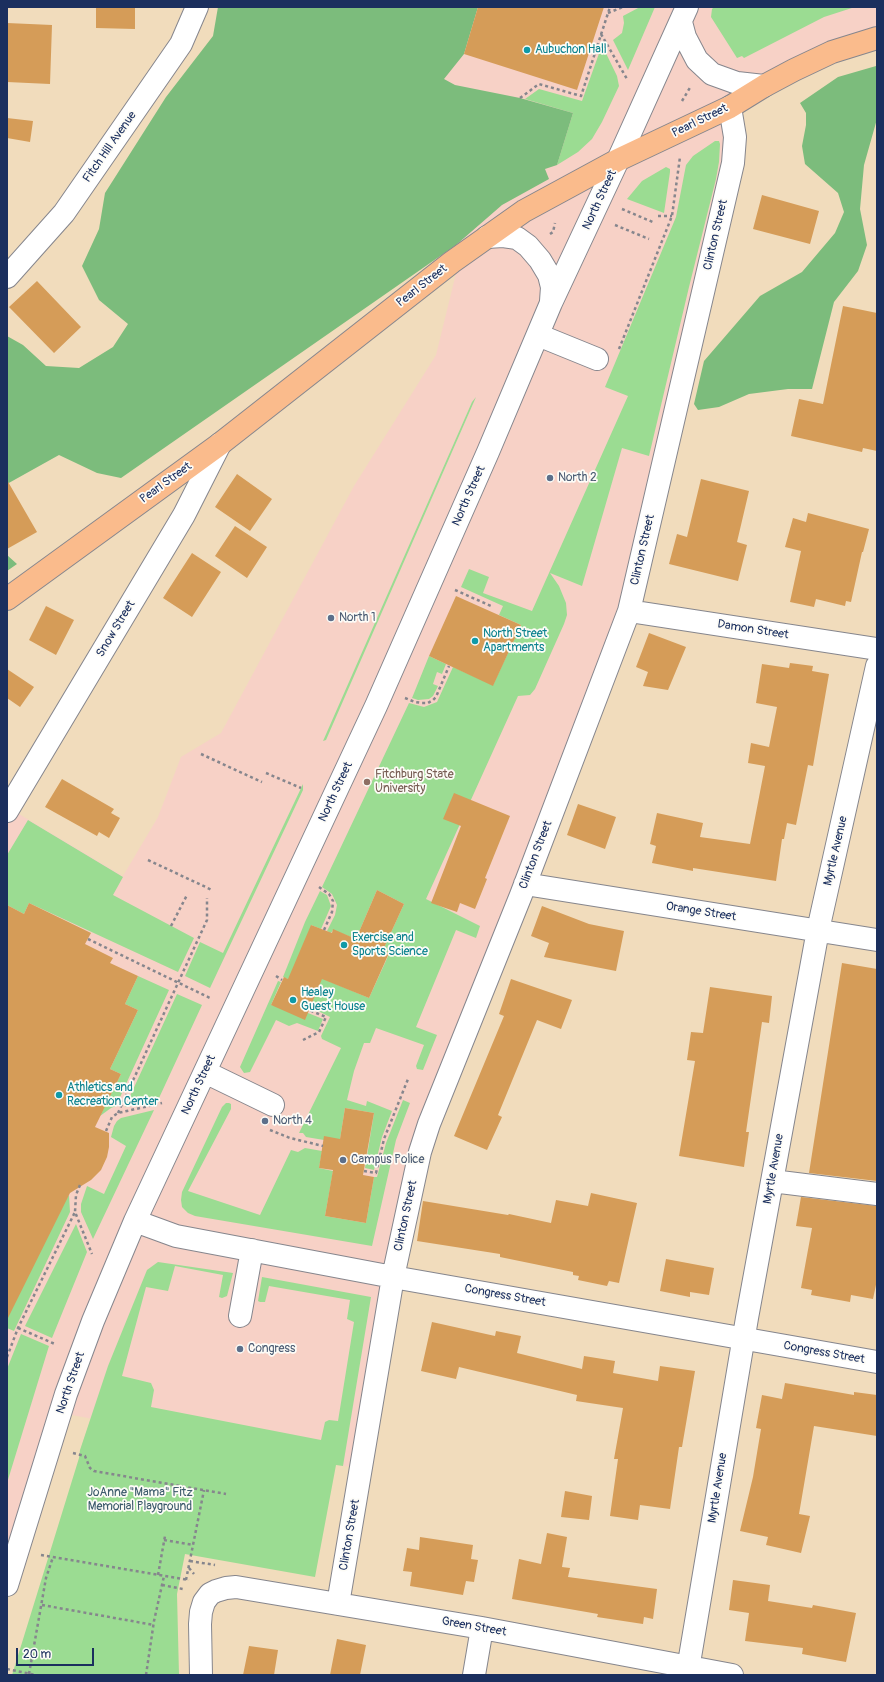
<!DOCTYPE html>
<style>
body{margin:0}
#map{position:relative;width:884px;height:1682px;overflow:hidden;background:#f1dcbc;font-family:Pangolin,sans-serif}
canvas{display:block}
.frame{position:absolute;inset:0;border:8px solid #1b2f5e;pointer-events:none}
.scale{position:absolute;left:16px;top:1648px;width:78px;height:18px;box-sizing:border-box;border:2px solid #1b2f5e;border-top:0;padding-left:5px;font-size:12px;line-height:14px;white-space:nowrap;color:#1b2f5e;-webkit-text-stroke:3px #fdfcf7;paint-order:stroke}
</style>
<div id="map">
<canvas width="884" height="1682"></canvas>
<div class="frame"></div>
<div class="scale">20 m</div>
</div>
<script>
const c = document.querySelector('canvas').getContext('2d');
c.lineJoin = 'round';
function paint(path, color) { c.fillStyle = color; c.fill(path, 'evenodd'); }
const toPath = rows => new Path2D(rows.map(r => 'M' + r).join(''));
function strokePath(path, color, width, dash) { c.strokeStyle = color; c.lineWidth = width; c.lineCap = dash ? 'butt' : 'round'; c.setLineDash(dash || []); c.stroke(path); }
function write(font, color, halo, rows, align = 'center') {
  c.font = font + ' Pangolin,sans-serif'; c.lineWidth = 3.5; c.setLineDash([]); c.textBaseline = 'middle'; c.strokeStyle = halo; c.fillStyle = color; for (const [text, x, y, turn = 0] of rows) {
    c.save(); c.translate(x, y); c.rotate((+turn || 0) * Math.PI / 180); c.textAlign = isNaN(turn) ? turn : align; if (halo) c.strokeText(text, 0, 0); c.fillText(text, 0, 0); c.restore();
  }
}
const built = toPath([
 [375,7,877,7,877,38,730,107,735,137,629,611,442,1090,361,1469,61,1413,7,1585,7,811,9,808,123,876,158,817,181,757,221,733,354,486,436,355,460,257,372,17]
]);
const green = toPath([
 [640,7,655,7,628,70,613,40,622,33,624,23,623,16],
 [714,7,855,7,824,17,744,58,742,56,737,58,711,17,712,9],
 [602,45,617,76,619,86,602,122,592,139,578,152,557,165,573,113,525,99,539,89,582,101],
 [715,141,719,141,720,144,719,162,716,179,689,287,649,456,622,448,582,586,550,573,559,586,566,603,567,615,564,624,535,689,530,695,518,696,426,899,480,926,476,938,456,930,416,1027,437,1035,423,1070,417,1069,416,1066,424,1045,376,1028,370,1043,364,1043,354,1071,347,1100,366,1106,367,1101,392,1111,382,1137,374,1170,365,1168,374,1113,345,1108,340,1139,324,1140,306,1137,303,1133,299,1133,341,1048,322,1039,321,1036,330,1017,310,1007,317,991,283,977,305,922,320,891,327,895,331,906,321,929,311,925,312,974,369,998,389,954,383,950,404,904,377,890,356,939,333,930,331,933,327,931,335,915,337,905,332,894,322,887,409,703,424,707,437,702,453,667,493,685,521,625,499,615,503,606,461,587,469,569,489,577,483,593,532,611,628,396,605,387,676,217,686,165,693,156],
 [666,167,670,169,670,172,664,213,627,199,642,181],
 [476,397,326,740,323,741,472,402],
 [429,656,446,664,442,674,437,672,433,684,438,686,433,696,429,699,418,700,412,698],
 [303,784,303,790,210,988,185,976,200,942,223,953],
 [28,820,123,877,113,895,194,938,178,972,29,903,24,914,7,905,7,855],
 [138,976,169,990,116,1106,111,1108,100,1116,121,1074,110,1069,138,1010,125,1004],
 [278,981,281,982,271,1005,308,1013,323,1019,318,1031,297,1023,289,1026,276,1020,250,1072,244,1073,240,1067],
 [177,994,202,1005,159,1098,125,1107],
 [403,1100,410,1103,396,1140,372,1246,195,1216,188,1213,182,1207,181,1200,182,1192,222,1107,226,1103,229,1103,231,1104,231,1109,188,1191,260,1215,291,1150,298,1152,305,1148,322,1151,319,1168,333,1171,325,1216,366,1223,374,1177,377,1177,386,1143],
 [154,1110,93,1239,81,1212,81,1204,87,1186,104,1194,126,1146,111,1137,114,1126,117,1121,121,1118],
 [69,1195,70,1212,14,1331,7,1328,7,1286],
 [76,1224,87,1252,52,1338,25,1326],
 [158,1262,233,1273,227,1296,222,1298,219,1297,223,1275,175,1266,168,1291,146,1287,122,1376,151,1383,154,1390,151,1407,321,1440,325,1422,329,1420,338,1421,354,1322,347,1319,350,1300,269,1286,265,1302,260,1302,258,1301,262,1277,371,1297,343,1466,336,1465,315,1577,185,1554,177,1594,179,1675,12,1675,79,1458,80,1450,108,1366,147,1270],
 [21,1334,49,1346,7,1483,7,1369]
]);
const forest = toPath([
 [218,7,488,7,478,7,464,54,444,79,455,85,520,98,573,113,557,165,545,169,549,179,502,205,456,245,121,478,97,473,59,455,7,484,7,336,23,345,46,366,79,368,113,347,128,324,99,300,82,266,99,229,105,193,166,97,213,36],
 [876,66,877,119,864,165,860,209,867,245,858,271,834,302,812,389,788,389,749,394,719,407,698,410,694,404,704,361,760,296,802,272,835,233,844,212,838,193,805,164,802,146,806,125,806,113,800,103,838,77],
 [7,555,17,564,7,571]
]);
const building = toPath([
 [96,7,135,7,135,29,96,28],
 [478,7,604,7,577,90,464,54],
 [7,23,52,25,50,84,7,82],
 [7,118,33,121,30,142,7,138],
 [762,195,819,211,810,244,753,229],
 [37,281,81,327,54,353,9,307],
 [843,306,877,313,877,451,863,448,862,452,791,436,799,399,823,404],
 [237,474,272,499,250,531,215,507],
 [701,479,749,491,737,542,747,545,738,581,669,564,677,534,687,537],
 [7,480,37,532,7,549],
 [808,513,869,529,863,552,862,552,851,602,846,601,845,606,816,599,814,607,790,602,801,551,785,547,793,518,806,522],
 [235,526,267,547,247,578,215,556],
 [192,553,221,572,192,617,163,598],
 [456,596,521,625,493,686,429,656],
 [46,606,74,620,56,655,29,640],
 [649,633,686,647,668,690,643,686,648,672,636,667],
 [790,663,813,666,812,671,829,674,813,766,808,765,796,825,787,823,784,839,782,839,776,881,693,868,693,871,652,863,656,846,650,844,657,813,703,823,700,837,750,844,765,766,748,763,751,743,769,747,777,707,756,703,762,664,789,668],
 [7,669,34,687,20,707,7,698],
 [62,779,114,809,111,813,120,818,109,838,99,832,97,836,45,807],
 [454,793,510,816,485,878,487,879,475,909,460,903,457,912,431,903,461,826,443,819],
 [578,804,616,817,605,849,567,835],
 [377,890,404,904,383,950,389,953,369,998,322,979,305,1020,271,1005,284,977,288,979,311,925,332,933,333,929,356,939],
 [29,903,91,933,85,944,113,958,110,963,138,976,125,1004,138,1010,110,1069,121,1074,95,1127,109,1133,109,1147,107,1157,101,1170,91,1180,70,1193,7,1320,7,905,24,914],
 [542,906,589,924,624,931,616,971,544,957,549,943,531,936],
 [842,963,877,969,877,1181,809,1173],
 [511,979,572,1000,561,1029,537,1020,498,1115,502,1117,487,1150,454,1136,504,1016,499,1014],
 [710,987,772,996,769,1023,762,1022,746,1132,749,1132,744,1167,679,1156,695,1061,687,1060,691,1032,703,1033],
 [345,1108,374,1113,363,1175,374,1177,366,1223,325,1216,333,1170,319,1168,324,1136,340,1139],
 [591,1193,637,1203,619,1283,609,1281,607,1286,578,1280,579,1276,573,1275,573,1272,500,1257,500,1254,417,1241,423,1201,508,1215,509,1214,551,1223,556,1200,588,1206],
 [801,1197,877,1206,877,1280,873,1299,851,1295,850,1302,811,1295,812,1290,801,1288,812,1228,796,1226],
 [666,1259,714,1268,709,1295,690,1292,690,1297,660,1291],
 [432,1322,495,1336,496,1331,521,1336,517,1353,582,1369,584,1356,615,1361,613,1373,658,1381,660,1366,695,1371,682,1447,679,1447,670,1509,640,1505,638,1520,610,1516,618,1459,614,1459,623,1408,576,1401,577,1395,459,1367,456,1379,421,1371],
 [785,1383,854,1395,854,1392,877,1395,877,1436,814,1426,799,1514,810,1516,801,1553,766,1545,768,1537,740,1531,753,1477,761,1429,756,1428,762,1395,782,1399],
 [565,1491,592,1496,589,1520,561,1517],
 [547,1533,567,1537,562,1567,570,1568,568,1577,657,1589,653,1619,644,1617,643,1624,597,1617,598,1614,512,1599,519,1559,541,1564],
 [420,1537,473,1545,471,1559,478,1560,474,1582,466,1581,463,1595,410,1586,412,1572,403,1571,407,1548,419,1550],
 [733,1580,770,1585,768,1601,812,1608,813,1605,856,1613,846,1662,802,1654,803,1648,745,1641,749,1613,729,1610],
 [337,1639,366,1645,360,1675,330,1675],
 [249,1646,278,1650,274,1675,243,1675]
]);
const path = toPath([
 [608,13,623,7],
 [601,34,627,79],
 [520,98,539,84,581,96,610,7],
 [682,101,691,86],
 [622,209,655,223],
 [658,216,672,216],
 [615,225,649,239],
 [550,234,553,232,555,223],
 [619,349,672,216,680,157],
 [455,590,491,606],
 [405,698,415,702,422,703,428,703,433,700,436,697,449,666],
 [201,754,262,782],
 [266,773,301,788],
 [148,860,212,890],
 [319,887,329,894,333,901,332,912,324,930],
 [171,926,187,895],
 [88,939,210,998],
 [276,976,282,980],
 [303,1040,319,1032,326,1017,309,1010],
 [118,1113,207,920,207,898],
 [270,1130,290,1138,323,1146],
 [106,1131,112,1117,118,1113,162,1103],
 [364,1171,376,1173,384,1139,408,1079],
 [80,1185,76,1195,75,1212,92,1254],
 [18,1328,55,1344],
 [7,1357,18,1328,75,1212],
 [73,1453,85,1456,90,1468,94,1471,226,1494],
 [164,1540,193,1545],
 [41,1555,189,1580],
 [190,1561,215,1565],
 [189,1568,194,1574],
 [158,1575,165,1536],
 [186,1580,204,1490],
 [162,1585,183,1589],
 [42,1605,154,1625],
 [7,1669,36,1675],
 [29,1674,46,1578,53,1557],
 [146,1675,154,1621,164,1576]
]);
const minor = toPath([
 [681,22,685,37,697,60,712,74,737,83,764,86],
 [487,237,503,236,517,238,528,246,540,260,549,275,552,287,551,301],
 [7,277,64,213,181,44,197,7],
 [538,335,597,359],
 [629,611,877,649],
 [7,811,184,515,220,444],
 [525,884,877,940],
 [205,1072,273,1105],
 [772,1181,877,1194],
 [135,1221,176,1236,393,1277,877,1362],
 [240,1316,252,1250],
 [7,1585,66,1394,93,1321,135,1221,376,706,488,452,551,303,618,160,687,7],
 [338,1604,393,1277,420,1152,429,1124,521,895,629,611,733,163,735,137,730,107],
 [201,1675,200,1624,201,1612,204,1602,210,1594,216,1591,226,1588,236,1587,482,1628,732,1675],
 [474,1675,482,1628],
 [687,1675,747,1318,818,930,877,666]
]);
const major = toPath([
 [7,599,220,444,452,262,524,211,618,160,730,107,764,86,794,70,832,52,877,38]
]);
const markers = [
 [527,50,4,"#0f9aa8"],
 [550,478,4,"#5c6f8a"],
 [331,618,4,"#5c6f8a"],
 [475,641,4,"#0f9aa8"],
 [367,782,4,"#8d6e63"],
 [344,945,4,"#0f9aa8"],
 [293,1000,4,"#0f9aa8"],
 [59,1095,4,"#0f9aa8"],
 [265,1121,4,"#5c6f8a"],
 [343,1160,4,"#5c6f8a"],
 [240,1349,4,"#5c6f8a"]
];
const cultureNames = [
 ["Aubuchon Hall",535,50],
 ["North Street",483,634],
 ["Apartments",483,648],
 ["Exercise and",352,938],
 ["Sports Science",352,952],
 ["Healey",301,993],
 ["Guest House",301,1007],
 ["Athletics and",67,1088],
 ["Recreation Center",67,1102]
];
const streetNames = [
 ["Pearl Street",700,121,-26],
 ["Fitch Hill Avenue",110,147,-55],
 ["North Street",600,200,-65],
 ["Clinton Street",716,235,-77],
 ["Pearl Street",422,286,-38],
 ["Pearl Street",166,483,-36],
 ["North Street",469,496,-66],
 ["Clinton Street",643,550,-77],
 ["Snow Street",116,629,-59],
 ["Damon Street",753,630,9],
 ["North Street",336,792,-65],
 ["Myrtle Avenue",836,851,-77],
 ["Clinton Street",536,855,-69],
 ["Orange Street",701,912,9],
 ["North Street",199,1085,-65],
 ["Myrtle Avenue",774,1169,-80],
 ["Clinton Street",406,1216,-78],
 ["Congress Street",505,1296,10],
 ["Congress Street",824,1353,10],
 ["North Street",71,1383,-71],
 ["Myrtle Avenue",718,1488,-81],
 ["Clinton Street",350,1535,-80],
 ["Green Street",474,1627,10]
];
const serviceNames = [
 ["North 2",558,478],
 ["North 1",339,618],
 ["North 4",273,1121],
 ["Campus Police",351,1160],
 ["Congress",248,1349]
];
const educationNames = [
 ["Fitchburg State",375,775],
 ["University",375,789]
];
const parkNames = [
 ["JoAnne \"Mama\" Fitz",140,1493],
 ["Memorial Playground",140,1507]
];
paint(built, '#f7d1c6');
paint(green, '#9bdc92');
paint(forest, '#7cbc7c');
paint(building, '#d59c58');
strokePath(minor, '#86868d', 24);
strokePath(major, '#86868d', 24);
strokePath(path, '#86868d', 2.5, [3, 3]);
strokePath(minor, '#fff', 22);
strokePath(major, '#fabb8c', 22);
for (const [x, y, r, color] of markers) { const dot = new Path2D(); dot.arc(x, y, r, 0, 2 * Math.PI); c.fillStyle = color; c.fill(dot); strokePath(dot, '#fdfcf7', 1.5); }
write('12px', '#0d838f', '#fdfcf7', cultureNames, 'left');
write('12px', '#1b2f5e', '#fdfcf7', streetNames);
write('12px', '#4e5e75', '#fdfcf7', serviceNames, 'left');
write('12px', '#785e54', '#fdfcf7', educationNames, 'left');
write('12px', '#3b5a6b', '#fdfcf7', parkNames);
</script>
